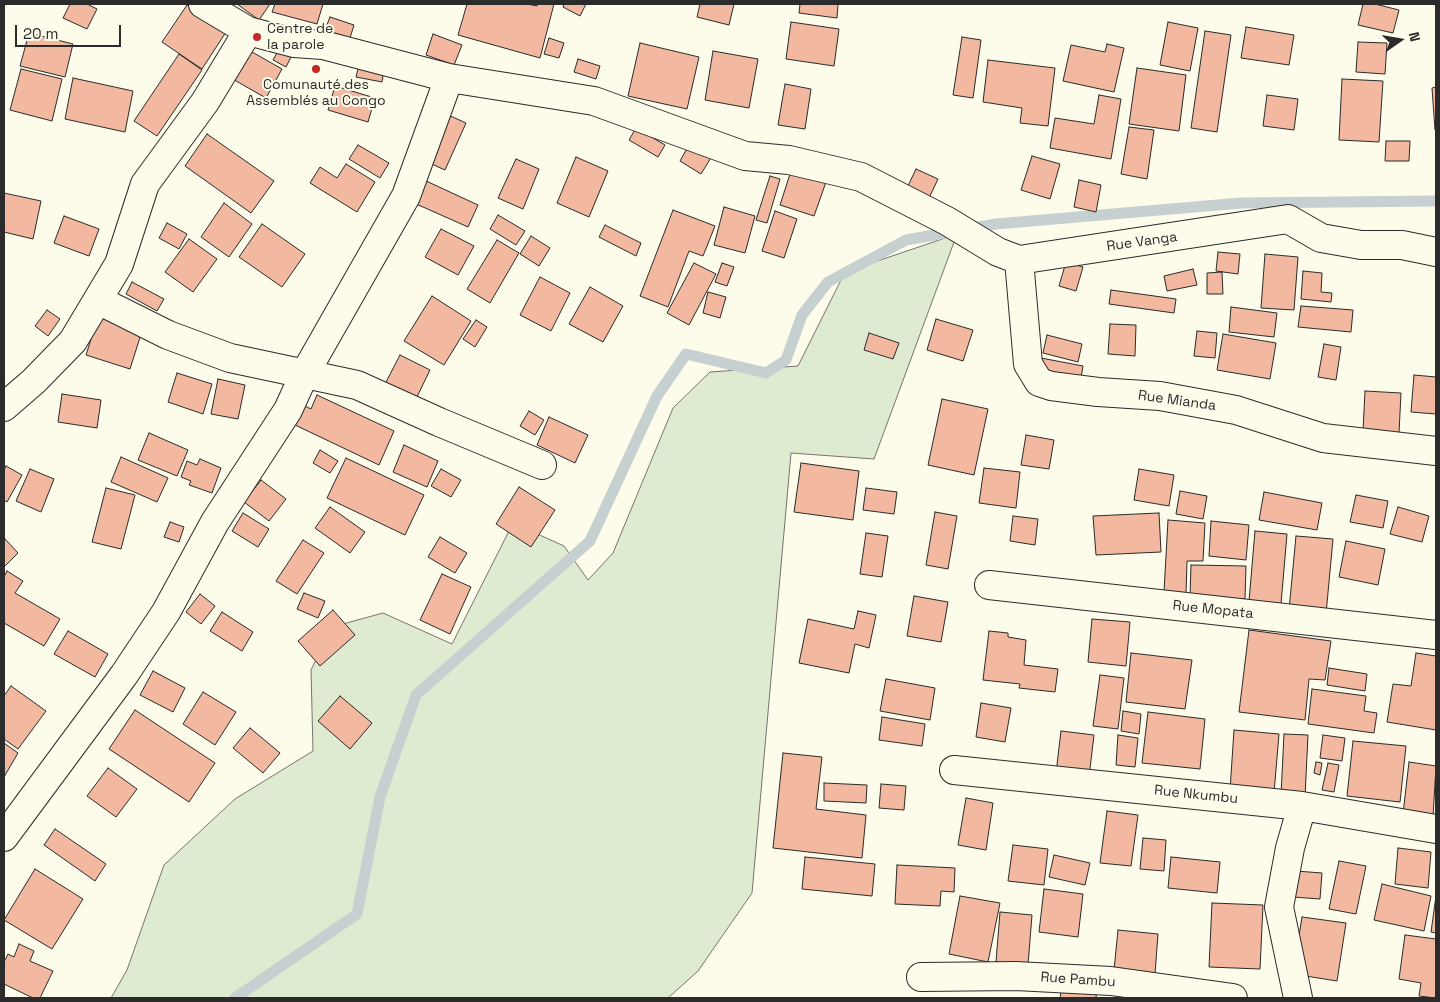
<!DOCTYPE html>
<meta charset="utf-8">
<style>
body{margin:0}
#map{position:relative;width:1440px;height:1002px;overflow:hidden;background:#fdfbea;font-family:"Space Grotesk",sans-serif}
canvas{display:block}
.frame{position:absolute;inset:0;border:5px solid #2b2b2b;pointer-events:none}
.north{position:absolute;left:1375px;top:15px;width:50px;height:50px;-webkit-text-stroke:4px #fdfbea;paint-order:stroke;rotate:77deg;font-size:14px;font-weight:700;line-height:20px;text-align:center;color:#2b2b2b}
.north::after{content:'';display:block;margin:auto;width:18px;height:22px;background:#2b2b2b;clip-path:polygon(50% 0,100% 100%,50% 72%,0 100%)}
.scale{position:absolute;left:15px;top:25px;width:106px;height:22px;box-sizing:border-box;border:2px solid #2b2b2b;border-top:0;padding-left:6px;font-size:15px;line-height:18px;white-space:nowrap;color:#2b2b2b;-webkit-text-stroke:4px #fdfbea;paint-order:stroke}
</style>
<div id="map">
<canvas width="1440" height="1002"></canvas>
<div class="frame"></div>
<div class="north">N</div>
<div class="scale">20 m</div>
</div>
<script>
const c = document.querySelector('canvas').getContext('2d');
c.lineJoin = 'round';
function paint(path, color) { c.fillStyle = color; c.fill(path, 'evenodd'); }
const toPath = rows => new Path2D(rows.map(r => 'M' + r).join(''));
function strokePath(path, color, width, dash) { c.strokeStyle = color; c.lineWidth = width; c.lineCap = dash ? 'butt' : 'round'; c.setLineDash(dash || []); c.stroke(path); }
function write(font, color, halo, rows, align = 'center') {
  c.font = font + ' "Space Grotesk",sans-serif'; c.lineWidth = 4; c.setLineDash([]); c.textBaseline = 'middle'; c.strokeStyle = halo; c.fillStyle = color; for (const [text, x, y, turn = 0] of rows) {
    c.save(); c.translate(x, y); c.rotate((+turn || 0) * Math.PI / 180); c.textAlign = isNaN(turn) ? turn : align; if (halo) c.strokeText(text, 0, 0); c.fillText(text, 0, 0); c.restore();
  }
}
const green = toPath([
 [957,234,874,459,791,453,752,893,698,971,668,998,111,998,127,970,164,865,235,799,313,751,311,670,332,627,383,613,452,644,513,523,564,546,588,580,613,553,673,408,710,372,798,366,845,272,957,234]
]);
const stream = toPath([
 [235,998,357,914,380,797,416,695,590,541,657,396,686,354,766,373,786,360,802,315,828,282,906,240,996,224,1241,203,1436,201]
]);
const building = toPath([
 [70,4,87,4,97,9,87,29,63,18,70,4],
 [237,4,270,4,259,20,237,4],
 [275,4,323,4,317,24,272,12,275,4],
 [467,4,527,4,537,6,537,4,554,4,540,58,458,35,467,4],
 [564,4,586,4,580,16,563,7,564,4],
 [700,4,734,4,729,25,697,17,700,4],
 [800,4,838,4,837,18,799,13,800,4],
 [1363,4,1375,4,1399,10,1393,33,1358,25,1363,4],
 [187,5,226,32,202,69,162,42,187,5],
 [330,17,354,25,350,38,325,30,330,17],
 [791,22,839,29,834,66,786,59,791,22],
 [1168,22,1198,28,1190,71,1160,65,1168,22],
 [1246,27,1294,35,1289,65,1241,58,1246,27],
 [1205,31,1231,35,1217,132,1191,128,1205,31],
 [29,33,73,44,65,77,20,66,29,33],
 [433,34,462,45,454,65,426,55,433,34],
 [962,37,981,40,973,98,953,95,962,37],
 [549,38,564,43,559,58,544,54,549,38],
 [283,42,295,49,286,67,273,60,283,42],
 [1358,42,1387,43,1385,74,1356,72,1358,42],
 [640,43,699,57,687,109,628,96,640,43],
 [1107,44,1124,48,1114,92,1063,81,1071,45,1105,52,1107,44],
 [245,48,282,69,266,98,229,77,245,48],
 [713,51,758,59,749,108,705,100,713,51],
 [179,54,202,70,157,136,134,121,179,54],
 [578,59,600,66,596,79,574,72,578,59],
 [360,60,385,65,382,82,356,77,360,60],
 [988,60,1055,68,1048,126,1020,123,1022,108,983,102,988,60],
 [1137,68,1186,75,1179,131,1129,124,1137,68],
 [21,69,62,79,52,121,10,110,21,69],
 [73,78,133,91,125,132,65,119,73,78],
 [1342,79,1383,81,1379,142,1339,140,1342,79],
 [785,84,811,89,805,129,778,125,785,84],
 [335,86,375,98,368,122,328,110,335,86],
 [1436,87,1436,130,1435,130,1432,88,1436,87],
 [1099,95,1121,99,1111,159,1050,148,1055,118,1094,124,1099,95],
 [1267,95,1298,99,1294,130,1263,126,1267,95],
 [446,114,466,123,445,170,425,161,446,114],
 [1129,127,1154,130,1147,179,1121,174,1129,127],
 [636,128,665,145,658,157,629,140,636,128],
 [207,134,274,181,251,213,185,166,207,134],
 [1386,141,1410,141,1409,161,1385,161,1386,141],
 [690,143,712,156,701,174,680,161,690,143],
 [358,145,389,163,380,178,349,159,358,145],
 [1032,156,1060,164,1050,199,1021,190,1032,156],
 [576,157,608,171,589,217,557,203,576,157],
 [516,159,539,169,523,209,498,198,516,159],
 [346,164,375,182,357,212,310,183,320,167,337,178,346,164],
 [916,169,938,179,929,198,907,188,916,169],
 [791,171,826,182,814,216,780,205,791,171],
 [770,176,780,179,767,223,756,220,770,176],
 [424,180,478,205,468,227,414,203,424,180],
 [1079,180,1101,185,1096,212,1074,207,1079,180],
 [4,193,41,201,33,239,4,232,4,193],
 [224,203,252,224,229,257,201,237,224,203],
 [724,207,755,216,745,253,714,245,724,207],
 [673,210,715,226,703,256,689,251,668,307,640,296,673,210],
 [775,211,797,219,784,258,762,251,775,211],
 [498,215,525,231,516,245,490,229,498,215],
 [64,216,99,229,89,256,54,243,64,216],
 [167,223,187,234,179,249,159,238,167,223],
 [262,224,305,254,282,287,239,257,262,224],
 [605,225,641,243,636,256,599,237,605,225],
 [441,229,474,246,458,275,425,257,441,229],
 [531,236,550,248,539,266,520,254,531,236],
 [189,239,217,259,193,292,165,272,189,239],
 [497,240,519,253,490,303,467,289,497,240],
 [1218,252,1240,254,1238,274,1216,271,1218,252],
 [1265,254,1298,257,1294,310,1261,308,1265,254],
 [1066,262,1083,267,1076,291,1059,286,1066,262],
 [694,263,716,274,689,325,667,313,694,263],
 [722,263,734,267,727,286,715,282,722,263],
 [1193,269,1197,285,1167,291,1164,276,1193,269],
 [1303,271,1322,273,1321,292,1332,293,1331,302,1301,299,1303,271],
 [1222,272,1223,294,1207,294,1207,273,1222,272],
 [540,277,570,293,551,331,520,315,540,277],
 [132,282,164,299,157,311,126,294,132,282],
 [590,287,623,306,603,342,569,324,590,287],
 [1111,290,1176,299,1174,313,1109,304,1111,290],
 [708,292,726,297,720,318,703,313,708,292],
 [432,296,471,321,444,365,404,341,432,296],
 [1301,306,1353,310,1351,332,1298,327,1301,306],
 [1231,307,1277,313,1274,337,1229,332,1231,307],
 [47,310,60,319,48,336,35,326,47,310],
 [98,317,142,331,130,369,86,355,98,317],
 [936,319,973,330,963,361,927,350,936,319],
 [476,320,487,327,475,347,463,339,476,320],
 [1110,324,1136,325,1135,356,1108,354,1110,324],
 [1197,331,1217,333,1215,358,1194,356,1197,331],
 [869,333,899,343,893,359,864,350,869,333],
 [1223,334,1276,343,1270,379,1217,370,1223,334],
 [1047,335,1082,344,1078,362,1043,353,1047,335],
 [1324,344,1341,347,1336,380,1318,377,1324,344],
 [400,355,430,370,414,403,383,388,400,355],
 [1041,358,1083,366,1081,378,1039,371,1041,358],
 [177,373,212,384,203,414,168,402,177,373],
 [1414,375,1436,377,1436,414,1411,412,1414,375],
 [218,379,245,385,238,419,211,414,218,379],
 [1365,391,1401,393,1399,433,1363,431,1365,391],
 [62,394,101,400,97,428,58,422,62,394],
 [317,395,394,431,379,465,293,424,301,404,311,409,317,395],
 [942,399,988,409,974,475,928,465,942,399],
 [529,411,544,420,535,435,520,426,529,411],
 [549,417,588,435,575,463,537,445,549,417],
 [149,433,188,450,177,476,138,460,149,433],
 [1026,435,1054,440,1049,469,1021,465,1026,435],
 [404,445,438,461,427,487,393,472,404,445],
 [320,450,338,461,330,473,313,463,320,450],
 [121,457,168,478,157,502,111,482,121,457],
 [346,458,424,495,405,535,327,498,346,458],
 [200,459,221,468,212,493,189,485,191,481,181,477,187,461,197,465,200,459],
 [801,463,859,471,853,520,794,512,801,463],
 [6,466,22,475,7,502,4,500,4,470,6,466],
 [984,468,1020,472,1016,508,979,503,984,468],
 [30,469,54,479,41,512,16,501,30,469],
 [441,469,461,480,451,497,431,486,441,469],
 [1139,469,1174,475,1169,506,1134,500,1139,469],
 [261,480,286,499,269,521,244,502,261,480],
 [519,487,555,510,531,547,496,524,519,487],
 [106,488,135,495,121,549,92,542,106,488],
 [866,488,897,492,894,514,863,510,866,488],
 [1180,491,1207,496,1203,519,1176,514,1180,491],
 [1264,492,1322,503,1317,530,1259,520,1264,492],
 [1356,495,1388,501,1383,528,1350,522,1356,495],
 [330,507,365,532,350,553,315,528,330,507],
 [1398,507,1429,516,1422,542,1390,534,1398,507],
 [935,512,957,516,948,569,926,565,935,512],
 [243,513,269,529,258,547,232,531,243,513],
 [1159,513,1161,552,1096,555,1093,516,1159,513],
 [1013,516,1038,519,1035,545,1010,541,1013,516],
 [1168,520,1205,523,1203,561,1187,561,1186,594,1164,592,1168,520],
 [1211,521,1249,525,1246,560,1209,556,1211,521],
 [170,522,184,527,179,542,164,537,170,522],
 [1255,531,1287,534,1281,604,1249,601,1255,531],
 [866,533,888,536,882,577,860,574,866,533],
 [1296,536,1333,539,1326,614,1289,610,1296,536],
 [440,537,467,553,455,573,428,557,440,537],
 [5,539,18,553,4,567,4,541,5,539],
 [303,540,324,553,297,594,276,581,303,540],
 [1346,541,1385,549,1378,585,1339,577,1346,541],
 [1191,565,1246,566,1245,599,1190,598,1191,565],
 [7,571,23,581,15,593,60,619,44,646,4,623,4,577,7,571],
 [442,574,471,587,450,634,420,620,442,574],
 [304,593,325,601,318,618,297,609,304,593],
 [200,594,215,606,201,624,186,612,200,594],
 [914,596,948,602,941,642,907,636,914,596],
 [333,610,355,635,320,666,298,641,333,610],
 [858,611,876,615,869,648,855,644,849,673,799,663,808,619,854,629,858,611],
 [222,612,253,632,242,651,210,631,222,612],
 [1092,619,1130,622,1126,666,1088,662,1092,619],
 [1249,630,1331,641,1325,680,1309,679,1305,720,1239,712,1249,630],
 [68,631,108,654,95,677,54,654,68,631],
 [989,631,1008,633,1008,637,1026,640,1024,665,1058,669,1055,692,1019,688,1020,684,983,680,989,631],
 [1131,653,1192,660,1185,709,1126,702,1131,653],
 [1416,653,1436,656,1436,730,1387,722,1393,684,1411,686,1416,653],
 [1329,668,1367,674,1365,691,1327,685,1329,668],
 [153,671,185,688,173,712,140,695,153,671],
 [1100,675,1124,678,1118,729,1093,726,1100,675],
 [886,679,935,688,930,720,880,711,886,679],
 [11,686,46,711,18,749,4,739,4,696,11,686],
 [1312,689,1366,696,1364,711,1377,713,1374,733,1308,724,1312,689],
 [203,692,236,712,215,745,183,724,203,692],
 [340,696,372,723,350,749,318,721,340,696],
 [981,703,1011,708,1005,742,976,737,981,703],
 [135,710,215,763,189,802,109,749,135,710],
 [1123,711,1141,714,1139,734,1121,731,1123,711],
 [1148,712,1205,719,1200,769,1142,763,1148,712],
 [882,717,925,724,922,746,879,740,882,717],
 [250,728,280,753,263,773,233,748,250,728],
 [1234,730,1279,734,1274,793,1230,790,1234,730],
 [1061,731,1094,735,1089,777,1056,773,1061,731],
 [1284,734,1308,735,1305,797,1281,795,1284,734],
 [1118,735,1138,738,1135,767,1116,765,1118,735],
 [1323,735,1345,738,1342,761,1320,758,1323,735],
 [1353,741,1406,746,1400,802,1347,796,1353,741],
 [4,743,18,753,4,777,4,743],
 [783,753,822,757,816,809,866,815,862,858,773,848,783,753],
 [1316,762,1322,763,1320,775,1314,773,1316,762],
 [1409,762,1436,766,1433,817,1403,814,1409,762],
 [1328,763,1339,765,1334,792,1322,790,1328,763],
 [108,768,137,789,116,817,87,796,108,768],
 [824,783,867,785,866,803,824,801,824,783],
 [881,784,906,786,904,810,879,808,881,784],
 [966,798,993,803,986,850,958,845,966,798],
 [1107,811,1138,815,1131,866,1100,863,1107,811],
 [55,829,106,864,95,881,44,845,55,829],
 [1143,838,1166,840,1164,871,1140,869,1143,838],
 [1013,845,1048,849,1044,885,1008,881,1013,845],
 [1398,848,1431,852,1428,888,1395,884,1398,848],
 [1054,855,1090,863,1085,885,1049,877,1054,855],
 [805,857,875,864,872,896,802,889,805,857],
 [1171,857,1220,862,1217,893,1168,888,1171,857],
 [1339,861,1366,866,1356,914,1329,909,1339,861],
 [897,865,955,868,954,892,941,891,940,906,895,904,897,865],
 [35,869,83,899,52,949,4,920,35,869],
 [1296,871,1322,873,1320,899,1293,897,1296,871],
 [1382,884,1431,896,1424,931,1374,920,1382,884],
 [1044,889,1083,894,1078,937,1039,932,1044,889],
 [960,896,1000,903,988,962,949,954,960,896],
 [1436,896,1436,933,1431,932,1436,896],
 [1212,903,1263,905,1260,969,1209,967,1212,903],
 [1000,912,1032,915,1028,965,996,962,1000,912],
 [1302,917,1346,923,1337,981,1293,974,1302,917],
 [1118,930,1158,934,1155,974,1114,970,1118,930],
 [1405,935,1436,939,1436,998,1419,996,1421,983,1399,979,1405,935],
 [19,944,34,951,30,961,53,971,40,998,33,998,4,984,4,962,8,954,14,957,19,944],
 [1062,984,1097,988,1096,998,1060,998,1062,984]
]);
const minor = toPath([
 [203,4,248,31,294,43,323,45,449,78,594,101,745,156,789,160,861,177,947,221,998,252,1019,260,1288,219,1321,238,1361,245,1402,245,1436,252],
 [1019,260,1028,364,1039,382,1051,386,1098,392,1160,396,1236,410,1323,438,1436,451],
 [98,300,168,335,230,358,357,385,439,422,542,465],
 [4,407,34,381,73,341,119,264,145,184,205,102,248,31],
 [989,585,1436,635],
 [954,770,1302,806,1436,829],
 [4,837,124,675,166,612,215,522,288,410,304,375,406,196,449,78],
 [921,977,1016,976,1111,981,1233,998],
 [1298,998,1279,907,1290,848,1302,806]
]);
const markers = [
 [257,37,5,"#c62828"],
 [316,69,5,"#c62828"]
];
const poiNames = [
 ["Centre de",267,29],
 ["la parole",267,45],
 ["Comunauté des",316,85,"center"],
 ["Assemblés au Congo",316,101,"center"]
];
const streetNames = [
 ["Rue Vanga",1142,242,-8],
 ["Rue Mianda",1177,401,8],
 ["Rue Mopata",1213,610,6],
 ["Rue Nkumbu",1196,795,6],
 ["Rue Pambu",1078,980,4]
];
paint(green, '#deebd1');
strokePath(green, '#74746e', 1);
strokePath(stream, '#c7d0d0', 11);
paint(building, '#f2b8a0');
strokePath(building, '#2b2b2b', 1);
strokePath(minor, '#2b2b2b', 30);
strokePath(minor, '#fdfbea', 28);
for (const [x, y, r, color] of markers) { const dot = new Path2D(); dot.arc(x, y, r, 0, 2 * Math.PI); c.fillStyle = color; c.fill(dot); strokePath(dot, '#fdfbea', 2); }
write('14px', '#2b2b2b', '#fdfbea', poiNames, 'left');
write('14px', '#2b2b2b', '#fdfbea', streetNames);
</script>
